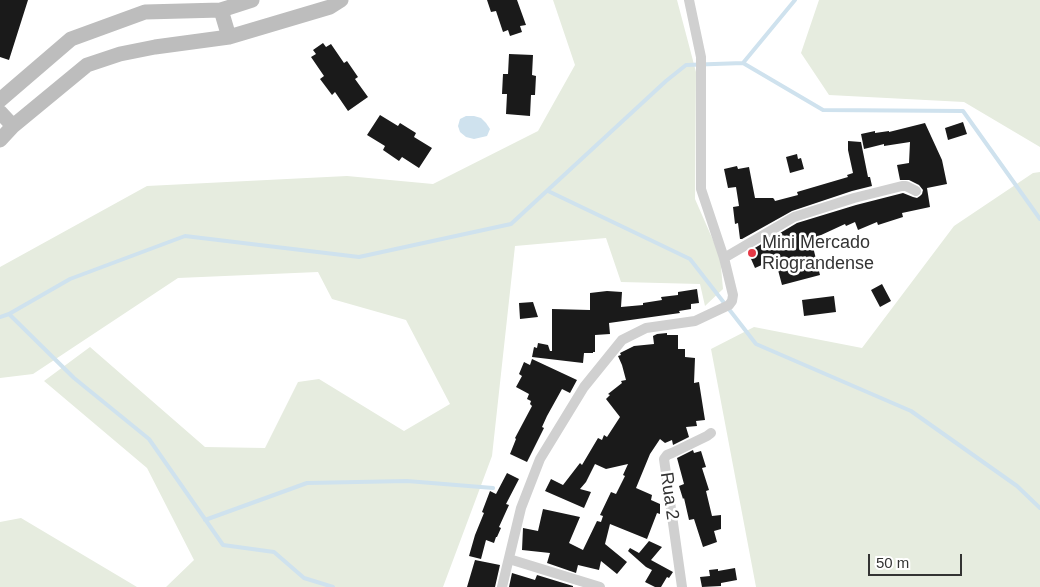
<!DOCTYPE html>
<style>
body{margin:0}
#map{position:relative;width:1040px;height:587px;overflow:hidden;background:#fff;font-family:Arial,sans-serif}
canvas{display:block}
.scale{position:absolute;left:868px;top:554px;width:94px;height:22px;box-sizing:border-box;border:2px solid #333;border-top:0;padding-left:6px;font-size:15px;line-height:18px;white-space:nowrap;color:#333;-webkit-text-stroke:4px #fff;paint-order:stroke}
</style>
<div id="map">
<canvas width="1040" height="587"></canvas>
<div class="scale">50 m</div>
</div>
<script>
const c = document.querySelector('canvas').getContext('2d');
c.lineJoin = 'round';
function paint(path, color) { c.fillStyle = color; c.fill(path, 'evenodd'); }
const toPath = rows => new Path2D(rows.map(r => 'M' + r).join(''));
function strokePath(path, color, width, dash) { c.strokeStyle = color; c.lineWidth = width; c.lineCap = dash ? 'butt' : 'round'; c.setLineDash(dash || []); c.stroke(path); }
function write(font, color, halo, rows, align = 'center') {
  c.font = font + ' Arial,sans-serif'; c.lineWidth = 5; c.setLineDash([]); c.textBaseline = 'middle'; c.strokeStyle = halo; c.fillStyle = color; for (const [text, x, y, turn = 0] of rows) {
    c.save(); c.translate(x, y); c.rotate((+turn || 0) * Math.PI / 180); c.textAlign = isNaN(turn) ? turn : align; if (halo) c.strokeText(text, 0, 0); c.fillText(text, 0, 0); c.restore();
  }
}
const green = toPath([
 [553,0,677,0,696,72,695,199,720,256,723,289,705,306,700,284,621,282,606,238,515,246,492,456,443,587,166,587,194,560,147,468,44,381,90,347,205,447,265,448,298,382,319,379,404,431,450,404,406,320,332,299,318,272,178,278,33,374,0,378,0,267,147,186,347,176,433,184,538,131,575,65],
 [819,0,1040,0,1040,147,964,102,829,95,801,53],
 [1040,172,1040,587,756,587,711,349,754,327,862,348,954,226,1033,173],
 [21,518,137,587,0,587,0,522]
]);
const water = toPath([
 [466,116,474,116,481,118,486,123,490,129,487,136,474,139,466,137,460,132,458,126,460,119]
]);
const stream = toPath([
 [743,63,795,0],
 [548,191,690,259,756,344,911,411,1017,486,1040,508],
 [9,314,74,378,149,439,223,545,274,552,304,578,333,587],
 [0,317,9,314,70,279,185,236,359,257,511,224,666,81,686,65,743,63,823,110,963,111,1040,219],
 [205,520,307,483,407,481,493,488]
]);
const building = toPath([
 [0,0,28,0,9,60,0,57],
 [487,0,517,0,526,25,520,26,522,32,510,36,508,30,503,32,496,11,491,12],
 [323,43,326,47,331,44,344,63,347,61,358,77,355,79,368,97,348,111,335,92,332,95,320,79,324,76,311,57,316,54,313,50],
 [509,54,533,55,532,75,536,76,535,95,531,95,530,116,506,114,507,94,502,94,503,74,508,74],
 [380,115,398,126,400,123,416,133,414,137,432,148,419,168,402,157,399,161,383,150,385,146,367,135],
 [963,122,967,134,948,140,945,128],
 [925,123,942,160,947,184,927,188,930,207,902,213,903,217,878,225,877,222,858,230,855,222,846,226,845,224,819,236,822,243,813,247,820,275,782,285,778,270,773,260,755,268,748,252,797,223,856,205,903,193,913,197,917,198,920,196,922,194,923,190,919,185,909,180,900,180,897,165,909,163,910,142,884,146,884,144,864,149,861,134,875,131,875,133,889,131,889,132],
 [848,141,861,142,868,177,870,177,872,186,852,191,792,211,742,239,740,239,738,223,735,224,733,207,739,206,736,187,728,188,724,169,737,166,738,169,749,167,755,198,773,198,774,199,775,201,798,195,797,192,848,177,847,175,853,173,848,150],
 [797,154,798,159,801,158,804,169,790,173,786,157],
 [882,284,891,301,880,307,871,290],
 [697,289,699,303,691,304,691,309,679,311,680,313,609,323,610,334,595,335,595,352,593,352,593,353,584,353,583,363,532,357,534,347,537,348,538,343,548,345,550,351,552,351,552,309,590,310,590,293,607,291,622,292,621,307,643,305,643,303,662,300,661,297,678,295,678,292],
 [834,296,836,312,804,316,802,300],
 [533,302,538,317,520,319,519,303],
 [667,333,667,335,678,335,678,349,685,349,685,357,695,358,694,383,699,382,705,420,696,421,697,426,686,427,689,437,673,445,672,440,665,443,660,439,650,454,636,488,652,495,651,500,660,504,660,514,657,513,647,539,610,524,605,544,627,562,617,574,601,561,599,570,578,565,576,573,547,563,550,553,522,550,523,528,538,531,543,509,580,517,569,543,583,550,597,521,601,522,603,516,600,515,611,492,616,494,625,476,623,475,628,464,606,469,595,464,586,482,580,489,591,492,584,508,545,491,551,479,563,485,580,463,582,465,598,438,602,440,604,435,607,437,620,417,606,399,610,395,608,394,622,383,621,381,626,380,622,365,618,356,621,355,620,353,634,346,654,344,653,336,657,334],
 [532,359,577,380,570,393,562,389,547,416,542,427,544,428,527,462,510,454,516,439,515,438,532,406,530,404,531,401,527,399,529,394,516,387,522,376,519,374,524,362,530,365],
 [693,450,694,453,701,451,706,467,702,468,709,490,706,491,712,516,721,515,721,529,714,531,717,542,703,547,694,519,689,520,684,498,683,499,679,486,684,484,677,458],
 [507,473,519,479,506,504,509,505,499,527,501,528,497,537,496,537,494,543,486,540,481,559,469,556,475,535,484,513,482,512,490,491,496,494],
 [649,541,662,547,651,560,673,572,669,578,667,577,661,587,655,587,645,582,652,570,646,567,628,551,630,548,639,553],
 [475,560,500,565,495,587,467,587],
 [735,568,737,580,721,583,721,586,702,587,700,577,710,576,709,570,718,569,718,571],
 [512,573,535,580,537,575,573,586,573,587,509,587]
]);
const street = toPath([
 [724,258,794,217,854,198,902,186,906,186,916,191],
 [509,559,600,587],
 [502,587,521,508,540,459,584,387,622,340,646,328,695,321,729,305,732,301,733,295,724,258,701,189,701,57,689,0],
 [682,587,664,459,667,455,672,453,707,436,711,433]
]);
const secondary = toPath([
 [221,10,229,37],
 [0,100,71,39,145,12,221,10,252,0],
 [0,112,13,126],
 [0,140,13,126,87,65,120,54,155,47,229,37,330,7,341,0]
]);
const markers = [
 [752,253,5,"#e63946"]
];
const poiNames = [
 ["Mini Mercado",762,243],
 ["Riograndense",762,264]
];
const streetNames = [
 ["Rua 2",669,496,82]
];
paint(green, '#e6ecdf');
paint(water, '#cfe2ee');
strokePath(stream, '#cfe2ee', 4);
paint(building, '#1a1a1a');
strokePath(street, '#d0d0d0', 10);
strokePath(secondary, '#bdbdbd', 15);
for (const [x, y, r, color] of markers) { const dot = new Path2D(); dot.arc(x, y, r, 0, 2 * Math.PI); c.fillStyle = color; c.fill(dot); strokePath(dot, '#fff', 2); }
write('18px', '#333', '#fff', poiNames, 'left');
write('18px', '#333', '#fff', streetNames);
</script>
